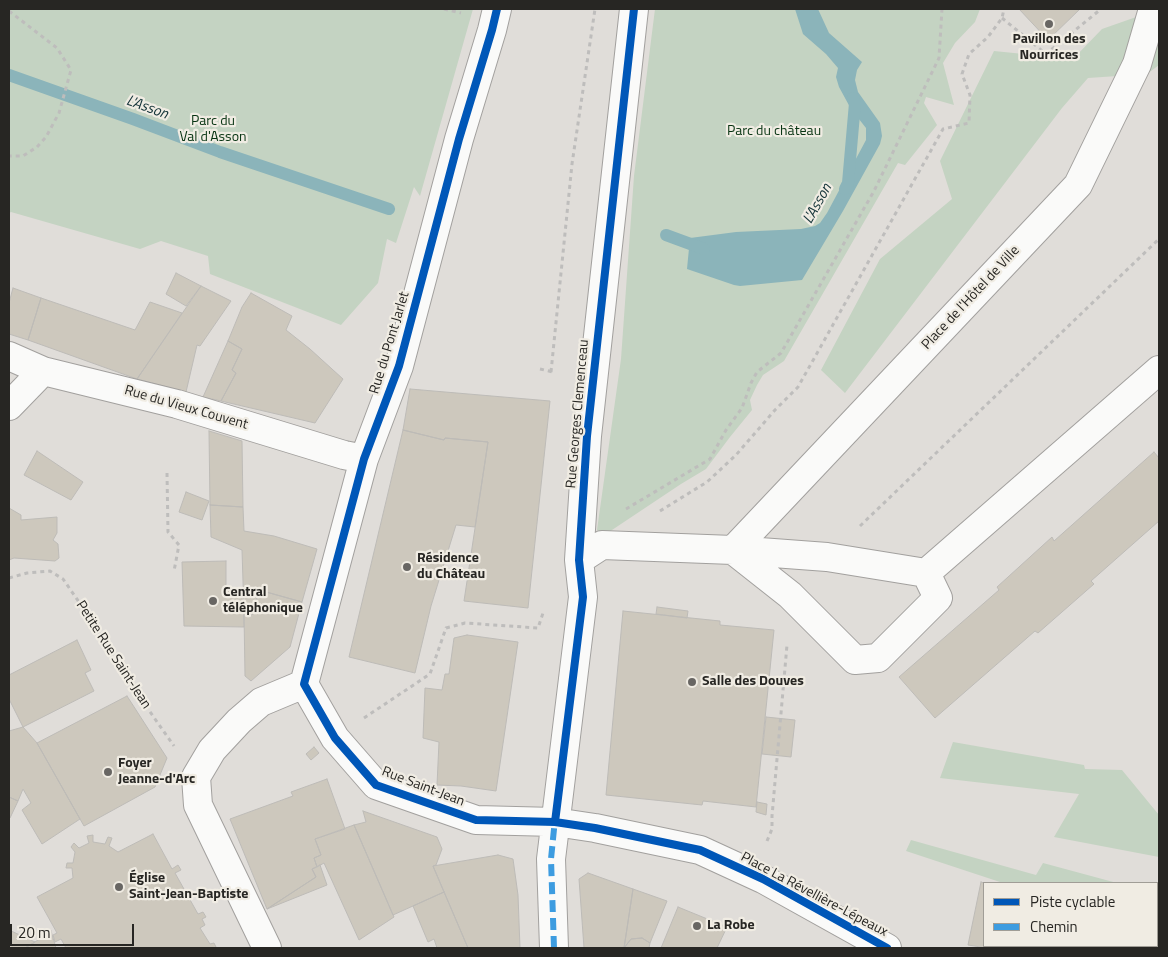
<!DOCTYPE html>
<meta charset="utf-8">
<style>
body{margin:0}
#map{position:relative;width:1168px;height:957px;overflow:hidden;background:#e0ddd9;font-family:"Titillium Web",sans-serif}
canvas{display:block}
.frame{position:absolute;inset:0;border:10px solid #272623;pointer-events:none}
.legend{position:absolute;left:983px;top:882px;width:175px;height:65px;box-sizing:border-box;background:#f0ece3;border:1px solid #a09d96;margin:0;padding:6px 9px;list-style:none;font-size:15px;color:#272623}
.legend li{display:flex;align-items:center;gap:10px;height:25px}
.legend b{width:25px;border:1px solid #a09d96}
.scale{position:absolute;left:10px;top:924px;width:124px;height:22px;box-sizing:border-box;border:2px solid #272623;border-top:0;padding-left:6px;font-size:15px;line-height:18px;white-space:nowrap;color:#272623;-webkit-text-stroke:4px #f0ece3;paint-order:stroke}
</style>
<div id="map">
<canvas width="1168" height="957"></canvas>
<div class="frame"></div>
<ul class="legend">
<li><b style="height:6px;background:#0057b8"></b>Piste cyclable</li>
<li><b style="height:6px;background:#3d9ce0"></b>Chemin</li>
</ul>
<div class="scale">20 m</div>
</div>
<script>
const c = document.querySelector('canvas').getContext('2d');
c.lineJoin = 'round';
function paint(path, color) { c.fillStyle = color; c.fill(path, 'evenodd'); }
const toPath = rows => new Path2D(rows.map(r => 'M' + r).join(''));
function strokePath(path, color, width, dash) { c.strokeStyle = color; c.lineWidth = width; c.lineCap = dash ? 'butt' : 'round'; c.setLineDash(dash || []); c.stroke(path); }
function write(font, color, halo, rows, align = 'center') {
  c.font = font + ' "Titillium Web",sans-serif'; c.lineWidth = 4.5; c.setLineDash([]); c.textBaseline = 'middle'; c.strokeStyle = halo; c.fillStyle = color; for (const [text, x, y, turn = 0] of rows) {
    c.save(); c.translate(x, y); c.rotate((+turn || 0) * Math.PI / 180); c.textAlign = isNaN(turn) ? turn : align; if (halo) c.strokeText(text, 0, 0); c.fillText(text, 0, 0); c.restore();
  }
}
const green = toPath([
 [9,9,473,9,420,196,414,187,396,243,387,239,378,283,341,325,210,274,208,256,161,241,140,249,11,212,9,213],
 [655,9,980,9,975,22,955,43,943,63,954,105,926,97,924,103,937,125,905,165,898,163,784,361,763,375,757,385,750,400,752,410,730,437,706,469,681,484,606,534,597,530,621,359,634,176],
 [1159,9,1159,65,1147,74,1088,78,1062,108,845,393,821,370,880,259,952,199,940,161,994,51,1073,59,1102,29],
 [953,742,1084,765,1085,769,1122,770,1159,815,1159,857,1054,837,1079,794,940,778],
 [911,840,1036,875,1043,863,1117,883,1003,883,906,851]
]);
const water = toPath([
 [795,9,818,9,829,33,862,62,857,70,855,80,858,92,880,123,882,136,880,144,843,211,802,280,740,286,734,285,687,269,690,238,736,232,801,229,815,226,820,223,827,213,866,140,866,128,851,109,839,87,836,77,838,68,826,54,803,34]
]);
const stream = toPath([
 [9,75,133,119,220,152,389,209],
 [845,189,848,183,855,103,853,98],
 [666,235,704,249]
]);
const building = toPath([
 [1019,9,1080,9,1048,40,1019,9],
 [176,273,201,286,186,306,166,294,176,273],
 [201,286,231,301,200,346,197,345,186,392,137,379,201,286],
 [13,288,41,298,28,340,9,334,9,303,13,288],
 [251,293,292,316,286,330,310,349,343,379,315,423,221,401,236,373,232,370,242,349,228,341,242,307,251,293],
 [41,298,135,330,150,302,182,313,137,379,28,340,41,298],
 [228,341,242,349,232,370,236,373,221,401,203,397,228,341],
 [410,389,550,401,528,608,464,601,488,442,445,438,444,440,403,430,410,389],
 [403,430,444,440,445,438,488,442,475,527,456,525,431,606,415,673,349,657,403,430],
 [209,431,242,441,243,507,210,505,209,431],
 [37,451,83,482,71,500,24,475,37,451],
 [1154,452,1159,458,1159,521,1091,581,1094,584,1038,633,1035,631,935,718,899,677,999,590,997,587,1052,537,1054,541,1154,452],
 [186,492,209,501,202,520,179,512,186,492],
 [210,505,243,507,244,531,274,536,317,549,302,602,259,590,252,615,244,613,242,550,211,537,210,505],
 [9,508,21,515,21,520,57,517,57,533,53,540,58,544,59,558,55,561,14,558,9,560,9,508],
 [226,561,226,590,243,589,244,627,184,626,182,562,226,561],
 [259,590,302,602,290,647,251,681,245,676,244,613,252,615,259,590],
 [657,607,688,611,687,618,656,614,657,607],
 [623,611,720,621,720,625,774,630,756,807,703,801,702,805,606,795,623,611],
 [467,635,518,642,496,791,461,786,437,785,439,742,423,738,425,688,442,690,445,674,449,674,454,638,467,635],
 [77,640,91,670,85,673,94,691,23,727,9,699,9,675,77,640],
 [127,696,167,758,155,787,84,826,37,743,127,696],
 [766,717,795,720,791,757,762,754,766,717],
 [23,727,37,743,80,819,42,844,22,810,31,803,23,789,18,801,9,797,9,731,23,727],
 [314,747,319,753,311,760,306,754,314,747],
 [327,779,345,829,315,839,321,855,314,858,317,867,312,869,316,877,267,909,230,819,293,796,291,792,327,779],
 [9,797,18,801,10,818,9,817,9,797],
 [757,802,767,804,766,815,756,812,757,802],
 [363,811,437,837,442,849,436,865,433,866,444,892,393,915,354,825,366,822,363,811],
 [354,825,394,917,359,940,324,863,317,867,314,858,321,855,315,839,354,825],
 [153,834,172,869,178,865,181,870,175,873,198,914,203,912,206,917,202,919,205,925,200,928,210,944,214,943,216,947,213,948,66,948,61,939,55,942,53,935,57,933,37,897,73,878,72,868,66,868,67,863,73,863,75,852,71,847,74,843,79,848,89,843,87,836,93,835,93,842,105,844,108,837,112,838,109,846,118,852,153,834],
 [498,855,513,859,518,895,520,948,468,948,433,866,498,855],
 [320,865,327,885,267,909,316,877,312,869,320,865],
 [588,873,633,889,624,948,584,948,579,879,588,873],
 [981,882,984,883,984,946,1003,946,1003,948,987,948,968,945,981,882],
 [633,889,667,901,650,943,642,938,631,939,624,948,633,889],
 [444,892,468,948,437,948,434,939,428,942,413,906,444,892],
 [678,907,727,927,717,948,661,948,678,907],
 [9,930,35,942,25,948,9,948,9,930],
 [51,931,56,948,25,948,35,942,51,931],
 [642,938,650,943,649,948,624,948,631,939,642,938]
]);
const path = toPath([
 [444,9,461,13],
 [9,11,57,48,71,70,59,113,46,137,37,147,23,156,9,156],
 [1002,18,1046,54,1101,9],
 [540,369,553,372],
 [551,372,572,164,595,9],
 [167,473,168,532,179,545,174,571],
 [626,509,710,459,726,430,742,408,751,383,757,372,781,353,874,191,939,58,942,9],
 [660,511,707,482,736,455,775,410,798,387,943,129,969,123,970,95,962,74,969,54,988,37,1002,18,1004,9],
 [860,526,1159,239],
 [9,578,27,573,50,571,63,579,88,615,141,699,174,746],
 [364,718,430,674,446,628,465,623,538,628,543,613],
 [767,841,772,829,772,816,787,645]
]);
const minor = toPath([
 [9,356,43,371,177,404,344,455,364,459],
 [9,406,43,371],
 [733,550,827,557,926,573,1159,370],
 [733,550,790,595,855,660,878,658,938,598,926,573],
 [579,560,602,545,733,550,1078,185,1137,64,1153,9],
 [304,684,364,459,399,366,459,139,492,30,497,9],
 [304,684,335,738,376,785,476,820,555,822,595,828,700,850,763,879,887,948],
 [267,948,198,805,196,777,212,750,239,721,261,702,304,684],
 [554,948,551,859,583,597,579,560,587,436,634,9]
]);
const quiet = toPath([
 [554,948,551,859,555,819]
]);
const cycleway = toPath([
 [497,9,492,30,459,139,399,366,364,459,304,684,335,738,376,785,476,820,555,822,595,828,700,850,763,879,887,948],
 [555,822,583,597,579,560,587,436,634,9]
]);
const markers = [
 [1049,24,5,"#686663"],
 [407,567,5,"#686663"],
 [213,601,5,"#686663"],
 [692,682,5,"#686663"],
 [108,772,5,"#686663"],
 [119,887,5,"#686663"],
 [697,926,5,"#686663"]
];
const poiNames = [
 ["Pavillon des",1049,40,"center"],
 ["Nourrices",1049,56,"center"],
 ["Résidence",417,559],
 ["du Château",417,575],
 ["Central",223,593],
 ["téléphonique",223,609],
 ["Salle des Douves",702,682],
 ["Foyer",118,764],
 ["Jeanne-d'Arc",118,780],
 ["Église",129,879],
 ["Saint-Jean-Baptiste",129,895],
 ["La Robe",707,926]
];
const parkNames = [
 ["Parc du",213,122],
 ["Val d'Asson",213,138],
 ["Parc du château",774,132]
];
const streetNames = [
 ["Place de l'Hôtel de Ville",971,298,-47],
 ["Rue du Pont Jarlet",390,343,-73],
 ["Rue du Vieux Couvent",186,408,16],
 ["Rue Georges Clemenceau",578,414,-85],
 ["Petite Rue Saint-Jean",113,655,57],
 ["Rue Saint-Jean",423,787,21],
 ["Place La Révellière-Lépeaux",814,895,28]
];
const waterNames = [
 ["L'Asson",147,108,20],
 ["L'Asson",818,204,-61]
];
paint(green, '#c4d3c2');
paint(water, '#8bb4ba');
strokePath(stream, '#8bb4ba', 12);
paint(building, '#cdc8bd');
strokePath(building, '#bdbbb7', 1);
strokePath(minor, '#a2a09e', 30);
strokePath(path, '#bebdbc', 3, [4, 4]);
strokePath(minor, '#fafaf9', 28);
strokePath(quiet, '#3d9ce0', 6, [12, 6]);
strokePath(cycleway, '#0057b8', 8);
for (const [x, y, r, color] of markers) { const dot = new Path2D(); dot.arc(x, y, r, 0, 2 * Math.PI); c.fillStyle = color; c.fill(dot); strokePath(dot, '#f0ece3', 2); }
write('bold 14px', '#272623', '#f0ece3', poiNames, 'left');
write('14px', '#063311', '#f0ece3', parkNames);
write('14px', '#272623', '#f0ece3', streetNames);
write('italic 15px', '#133338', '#f0ece3', waterNames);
</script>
